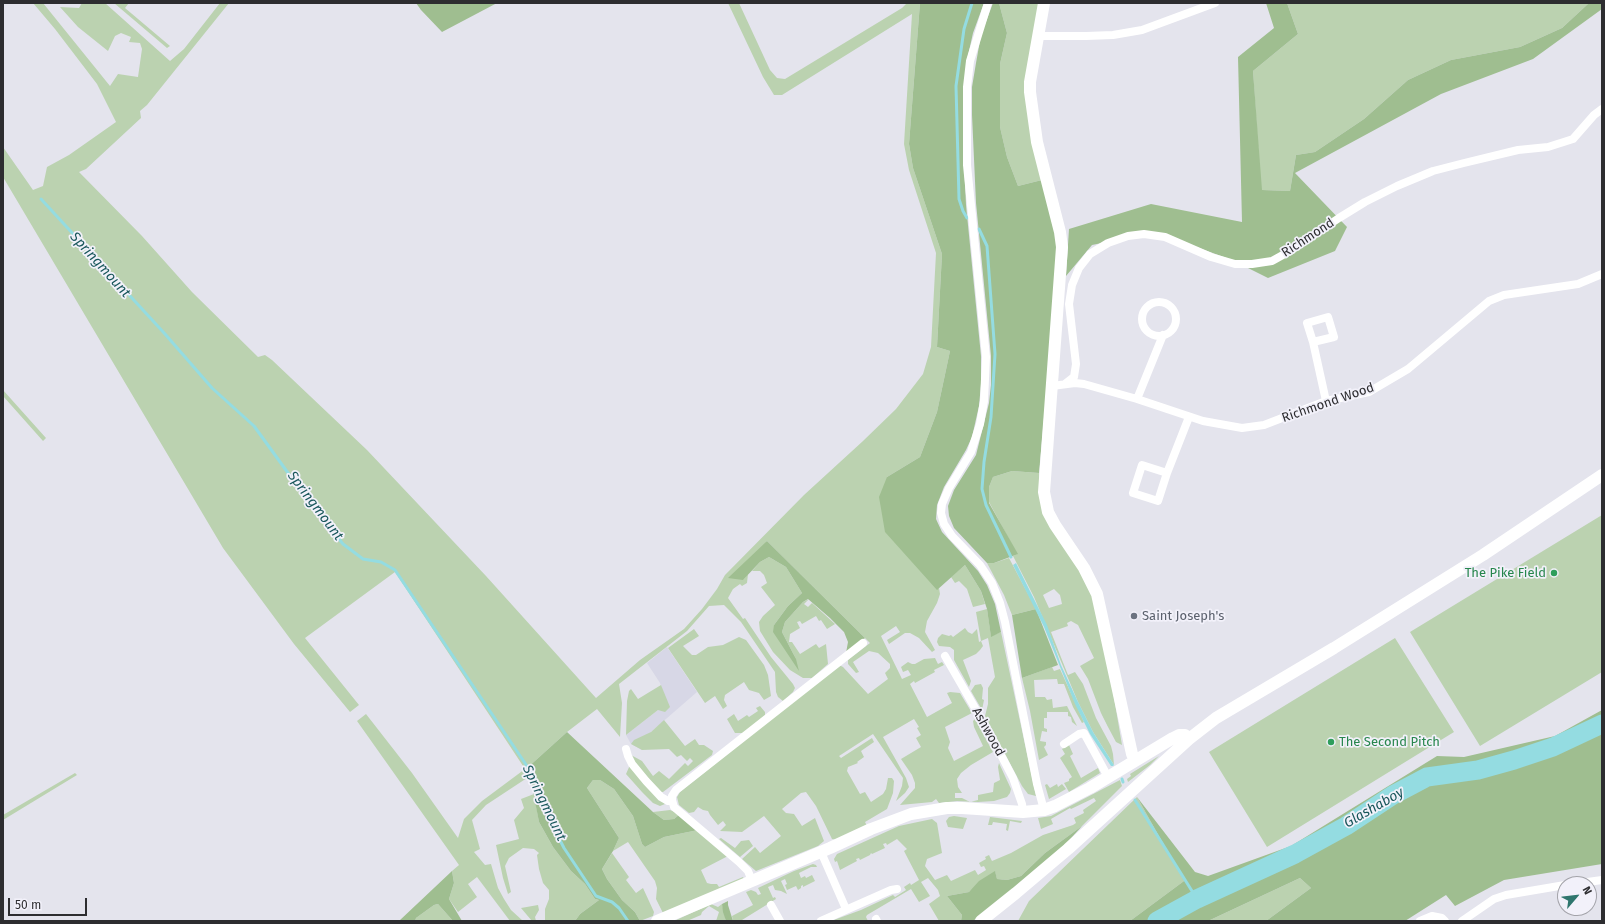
<!DOCTYPE html>
<style>
body{margin:0}
#map{position:relative;width:1605px;height:924px;overflow:hidden;background:#e4e4ed;font-family:"Fira Sans",sans-serif}
canvas{display:block}
.frame{position:absolute;inset:0;border:4px solid #2d2d30;pointer-events:none}
.north{position:absolute;left:1557px;top:876px;width:40px;height:40px;box-sizing:border-box;background:#f2f1fa;border:1px solid #a3a3a9;border-radius:50%;rotate:62deg;font-size:11px;font-weight:700;line-height:16px;text-align:center;color:#2d2d30}
.north::after{content:'';display:block;margin:auto;width:14px;height:18px;background:#2f766e;clip-path:polygon(50% 0,100% 100%,50% 72%,0 100%)}
.scale{position:absolute;left:8px;top:898px;width:79px;height:18px;box-sizing:border-box;border:2px solid #2d2d30;border-top:0;padding-left:5px;font-size:12px;line-height:14px;white-space:nowrap;color:#2d2d30;-webkit-text-stroke:3px #f2f1fa;paint-order:stroke}
</style>
<div id="map">
<canvas width="1605" height="924"></canvas>
<div class="frame"></div>
<div class="north">N</div>
<div class="scale">50 m</div>
</div>
<script>
const c = document.querySelector('canvas').getContext('2d');
c.lineJoin = 'round';
function paint(path, color) { c.fillStyle = color; c.fill(path, 'evenodd'); }
const toPath = rows => new Path2D(rows.map(r => 'M' + r).join(''));
function strokePath(path, color, width, dash) { c.strokeStyle = color; c.lineWidth = width; c.lineCap = dash ? 'butt' : 'round'; c.setLineDash(dash || []); c.stroke(path); }
function write(font, color, halo, rows, align = 'center') {
  c.font = font + ' "Fira Sans",sans-serif'; c.lineWidth = 3.5; c.setLineDash([]); c.textBaseline = 'middle'; c.strokeStyle = halo; c.fillStyle = color; for (const [text, x, y, turn = 0] of rows) {
    c.save(); c.translate(x, y); c.rotate((+turn || 0) * Math.PI / 180); c.textAlign = isNaN(turn) ? turn : align; if (halo) c.strokeText(text, 0, 0); c.fillText(text, 0, 0); c.restore();
  }
}
const built = toPath([
 [667,647,697,692,651,732,642,750,631,744,626,735,658,710,666,700,660,683,647,663]
]);
const green = toPath([
 [33,3,43,3,110,86,118,74,138,77,142,49,140,43,129,42,131,37,121,33,115,36,108,51,78,27,60,7,79,8,82,3,105,3,170,61,184,49,220,3,229,3,147,105,140,111,141,118,86,169,79,172,142,236,192,292,258,357,265,355,272,360,367,450,486,576,596,698,640,660,684,629,702,609,717,589,725,575,804,495,863,441,896,409,923,374,931,347,936,253,909,170,904,144,912,14,782,95,774,95,763,77,728,3,739,3,770,70,777,78,785,79,902,8,907,3,920,3,909,144,913,168,942,254,937,347,950,351,937,412,920,457,887,477,937,589,939,588,940,594,937,603,927,621,925,632,935,650,932,652,919,638,910,633,905,633,889,644,887,640,900,632,896,626,881,636,902,679,911,675,908,670,903,672,901,667,908,662,912,664,915,664,924,659,935,658,938,664,942,662,944,665,934,670,935,672,915,683,914,681,910,684,927,717,952,703,947,693,950,692,960,693,972,713,945,727,950,742,948,748,954,761,983,746,974,727,973,721,975,719,993,752,971,765,961,773,957,779,958,787,962,793,955,793,955,798,962,798,970,802,978,800,978,795,993,792,994,783,1000,780,998,767,999,763,1011,789,1010,793,1007,797,994,801,978,802,957,801,939,803,936,799,932,802,900,805,915,788,915,783,912,775,901,759,921,747,916,738,921,735,917,728,919,727,914,719,883,737,906,778,909,787,905,793,896,801,902,786,903,778,873,734,839,756,841,758,872,738,874,742,861,751,864,757,857,762,858,763,848,767,847,771,860,794,865,792,871,802,883,794,886,789,888,778,892,778,894,781,893,793,887,809,865,822,867,826,836,840,832,839,816,806,806,792,801,793,782,809,786,813,794,814,802,826,815,818,824,841,818,846,756,871,742,859,755,847,760,853,781,836,764,816,742,832,720,831,726,825,723,821,718,825,710,815,708,811,703,810,698,807,694,812,689,813,679,805,677,797,680,792,839,665,843,667,868,694,888,679,885,673,890,668,890,664,878,653,869,651,853,662,859,672,856,673,848,664,848,660,870,643,767,541,743,580,748,574,747,583,742,586,740,584,733,589,728,598,743,619,745,618,771,657,793,684,795,688,793,692,783,701,778,697,776,692,775,672,741,622,724,605,709,606,687,631,619,684,622,703,620,737,597,709,567,732,526,769,530,776,486,805,472,820,480,849,474,852,485,865,491,864,498,888,504,899,511,910,523,921,510,921,477,877,468,884,477,897,458,912,449,899,454,883,452,871,459,865,357,721,366,714,412,773,458,838,464,819,482,801,525,769,395,572,305,638,359,705,350,712,294,644,223,548,3,177,3,147,33,190,43,186,47,167,69,155,116,122,97,84,55,29],
 [114,3,129,3,125,8,170,46,167,48],
 [999,3,1040,3,1027,83,1042,180,1018,186,1007,157,1000,127,1000,64,1007,33],
 [1287,3,1589,3,1562,28,1520,47,1451,60,1408,80,1364,119,1315,152,1296,155,1290,191,1261,190,1253,71,1298,34],
 [3,390,46,438,43,441,3,396],
 [1012,471,1039,473,1040,500,1080,570,1093,596,1111,680,1122,745,1116,742,1108,727,1101,713,1088,679,1080,666,1094,658,1078,625,1071,621,1067,623,1068,626,1051,632,1068,675,1075,672,1083,684,1096,718,1111,746,1113,754,1114,765,1093,732,1078,702,1034,597,1013,556,1017,554,989,502,989,487,993,477],
 [1054,589,1060,595,1062,604,1049,608,1043,595],
 [1602,515,1602,672,1480,746,1410,632],
 [769,557,786,567,802,593,788,606,774,625,796,659,782,632,785,622,803,602,809,599,804,604,808,607,812,603,835,624,827,629,821,620,819,621,816,616,802,624,800,621,797,622,800,628,790,634,789,642,792,642,800,654,816,644,819,648,826,644,828,664,812,678,803,678,790,670,773,652,760,631,759,622,763,616,775,605,761,587,767,583,764,575,760,571,752,571,760,562],
 [1009,558,1036,609,1012,615,1004,595,987,563,994,563],
 [965,565,981,591,985,604,973,607,967,589,959,581,955,583,951,577],
 [987,609,991,636,1001,632,1036,796,1028,794,1022,786,985,716,988,704,988,688,995,677,988,638,981,641,983,646,980,650,976,654,963,660,971,681,969,687,954,660,954,650,950,647,939,646,937,642,938,638,942,634,949,636,951,635,953,637,965,628,968,632,972,634,977,629,979,642,981,641,976,612],
 [694,629,699,636,683,646,692,655,696,655,708,647,723,645,739,637,746,640,764,665,768,675,771,696,764,700,759,693,749,690,744,682,725,695,724,700,727,706,723,709,715,696,705,703,668,648],
 [1395,638,1454,732,1267,847,1209,752],
 [1052,667,1054,671,1060,669,1084,722,1082,723,1073,707,1064,684,1058,684,1057,679,1034,680,1035,697,1045,697,1047,700,1052,699,1053,708,1067,706,1077,726,1072,722,1071,717,1068,716,1068,712,1047,712,1047,718,1044,718,1044,728,1047,729,1047,732,1042,731,1040,741,1046,742,1046,745,1044,747,1048,755,1039,760,1030,711,1022,678],
 [981,684,983,688,982,699,984,700,982,710,971,691,975,685],
 [661,685,670,707,665,712,658,710,626,735,627,701,629,691,631,689,638,699],
 [760,706,765,712,765,716,744,733,735,733,727,719,734,714,738,721,747,715,749,717,758,711,756,708],
 [664,720,685,746,695,739,699,745,704,745,713,751,712,755,663,792,659,792,638,769,631,755,642,761,653,776,659,771,669,779,685,763,688,766,693,761,690,758,687,761,681,755,677,757,669,749,642,750,631,744,634,740,651,732],
 [1069,745,1073,754,1070,756,1081,778,1098,768,1100,773,1069,792,1064,783,1069,781,1069,779,1072,777,1060,758,1065,754,1062,749],
 [1159,756,1150,765,1128,782,1127,779,1131,776,1130,774],
 [630,765,665,804,660,806,653,803,642,792,626,774],
 [75,773,77,775,3,820,3,815],
 [593,780,600,780,614,789,633,816,642,844,645,847,664,837,698,830,728,856,701,870,707,883,711,884,717,884,719,887,743,877,744,879,663,913,656,899,657,888,655,881,628,842,613,851,619,838,587,788],
 [1120,780,1122,786,1082,826,1045,853,1021,876,1007,880,997,879,995,872,969,892,947,896,962,915,961,921,939,921,929,904,940,896,938,890,928,878,921,882,930,896,919,902,911,889,867,915,866,917,868,921,831,921,861,910,893,895,895,897,906,890,904,887,910,883,911,885,919,880,904,851,907,849,897,839,887,845,886,843,883,844,885,848,872,854,871,853,870,855,860,860,859,858,856,859,857,861,840,870,837,861,835,862,834,859,837,854,899,826,932,819,937,823,942,853,927,859,925,866,935,880,947,875,951,881,975,870,978,875,986,870,984,866,981,867,979,863,986,859,985,857,989,855,992,861,1011,853,1043,835,1073,825,1076,823,1074,818,1084,813,1083,810,1096,801,1094,798,1071,809,1070,808,1051,819,1053,824,1041,829,1038,818,1051,816],
 [1047,784,1050,788,1057,784,1058,787,1062,784,1066,789,1049,799,1045,785],
 [534,794,539,822,553,847,571,871,585,884,595,899,599,900,580,914,575,921,545,921,545,909,549,899,549,890,543,883,539,869,537,855,539,853,534,849,523,848,509,858,505,866,511,892,508,894,503,878,496,845,519,839,514,820,524,808,521,799],
 [1137,797,1184,881,1130,921,1018,921,1029,901],
 [670,810,680,814,674,819,664,820,653,812],
 [954,816,967,818,963,829,948,827,946,821,949,817],
 [990,817,1022,821,1021,823,1010,821,1008,831,1006,830,1007,824,993,822,992,825,988,825],
 [721,838,735,848,741,841,749,840,753,846,740,857,719,839],
 [612,853,629,877,626,880,636,893,643,888,654,912,653,916,640,921,635,912,622,900,607,879,602,869],
 [813,864,816,865,817,867,811,867,799,873,801,878,805,876,806,878,812,875,815,881,803,887,803,885,801,886,801,888,798,890,796,886,787,890,785,885,787,884,785,879,781,881,787,894,781,891,775,890,773,885,768,887,773,898,775,897,776,899,742,920,742,921,733,921,732,916,753,905,746,892,751,890,756,892,758,895,761,894,758,888,794,871],
 [1300,878,1311,888,1266,921,1208,921],
 [438,904,453,921,415,921,416,918,434,905],
 [711,904,718,907,722,904,726,921,716,921,719,912,709,906,702,912,701,915,687,921,674,921],
 [538,905,539,910,535,917,536,921,532,921,521,908]
]);
const forest = toPath([
 [416,3,497,3,442,32,421,10],
 [920,3,984,3,973,33,967,60,963,141,966,205,981,356,981,384,979,406,972,437,966,450,944,487,937,505,936,519,942,532,978,571,987,585,995,604,1001,632,991,637,987,609,981,591,965,565,937,590,885,532,879,497,887,477,920,457,937,412,950,351,937,347,942,254,913,168,909,144],
 [993,3,999,3,1007,33,1000,64,1000,127,1007,157,1018,186,1042,180,1057,233,1058,263,1039,473,1012,471,993,477,989,487,989,503,1018,554,994,563,987,563,954,528,949,516,948,506,954,490,976,455,989,403,991,385,991,356,976,203,972,115,972,87,976,63,981,35],
 [1266,3,1287,3,1298,34,1253,71,1262,190,1290,191,1296,155,1315,152,1364,119,1408,80,1451,60,1520,47,1562,28,1589,3,1602,3,1602,9,1533,59,1441,94,1295,173,1347,227,1335,251,1268,278,1232,260,1155,232,1092,245,1066,276,1069,229,1151,204,1242,222,1238,57,1274,28],
 [767,541,865,638,846,653,848,642,844,632,830,618,808,599,803,602,785,622,782,632,796,659,799,671,773,632,774,625,788,606,802,593,786,567,769,557,760,562,743,580,728,578],
 [1036,609,1058,665,1022,678,1012,615],
 [1602,710,1602,864,1504,880,1455,906,1446,895,1405,921,1266,921,1311,888,1300,878,1208,921,1130,921,1184,881,1137,797,1195,872,1208,876,1291,846,1437,756,1464,757,1555,736],
 [567,732,653,812,664,820,674,819,680,814,698,830,664,837,645,847,642,844,633,816,614,789,600,780,593,780,587,788,619,838,613,851,602,869,607,879,622,900,635,912,640,921,575,921,580,914,599,900,595,899,585,884,571,871,553,847,539,822,530,776,526,769],
 [1082,826,1065,845,1014,889,973,921,961,921,962,915,947,896,969,892,979,881,995,871,997,879,1007,880,1021,876,1045,853],
 [452,871,454,883,449,899,462,921,453,921,438,904,434,905,416,918,415,921,399,921],
 [728,901,728,905,733,921,726,921,723,912,722,904]
]);
const water = toPath([
 [1016,563,1047,625,1061,665,1078,702,1093,732,1114,765,1113,766,1111,766,1090,734,1075,704,1044,627,1013,565]
]);
const stream = toPath([
 [41,199,165,334,212,388,254,426,304,495,343,544,363,559,381,562,395,570,535,778,548,817,564,848,596,896,612,902,619,908,628,921],
 [967,218,963,211,959,199,956,86,964,29,972,3],
 [979,229,987,246,995,354,991,417,984,462,982,489,986,505,1011,557],
 [1122,779,1123,782],
 [1135,800,1197,899]
]);
const river = toPath([
 [1157,921,1197,899,1295,854,1346,826,1393,795,1427,777,1478,770,1514,760,1553,747,1602,724]
]);
const street = toPath([
 [988,3,970,61,967,87,967,165,986,357,984,401,980,424,971,452,949,488,942,504,941,513,944,524,952,536,980,565,992,583,1000,603,1005,622,1037,784,1044,810],
 [1038,36,1086,36,1113,35,1142,30,1215,3],
 '1142 319a17 17 0 1 1 34 0a17 17 0 1 1-34 0Z',
 [1328,317,1334,337,1313,342,1307,323,1328,317],
 [1313,342,1326,401],
 [1065,384,1074,377,1076,364,1069,304,1072,285,1079,268,1090,254,1108,243,1128,236,1144,234,1165,237,1211,257,1235,264,1252,264,1272,261,1290,251,1339,218,1365,202,1397,186,1433,171,1464,163,1518,150,1548,147,1573,139,1594,115,1602,109],
 [1052,386,1075,383,1084,384,1137,399,1203,421,1242,428,1264,425,1326,401,1369,392,1408,369,1489,301,1504,295,1578,284,1602,274],
 [1137,399,1163,335],
 [1142,465,1167,473,1158,501,1133,493,1142,465],
 [1167,473,1189,417],
 [945,656,990,734,1013,778,1022,804,1023,812],
 [1064,744,1079,734,1084,733,1108,777],
 [626,749,628,756,632,764,646,781,661,797,668,801,672,800],
 [821,852,846,909],
 [752,881,748,871,739,862,674,807,672,800,672,796,676,790,863,643],
 [1573,884,1602,880],
 [771,905,780,921],
 [876,919,877,921],
 [821,921,891,890,897,889],
 [1420,921,1432,916,1442,918,1445,921],
 [1462,921,1494,899,1506,895,1565,885]
]);
const secondary = toPath([
 [1044,3,1030,82,1030,92,1037,142,1060,232,1062,247,1044,492,1048,512,1055,525,1084,568,1097,594,1132,754,1135,761],
 [657,921,830,848,871,829,911,814,947,808,962,808,1023,812,1044,810,1055,806,1090,788,1173,738,1179,735,1185,735,1189,739],
 [981,921,1016,893,1068,849,1189,739,1216,718,1334,648,1483,555,1602,475]
]);
const markers = [
 [1554,573,4,"#2e9e5b"],
 [1134,616,4,"#6b7280"],
 [1331,742,4,"#2e9e5b"]
];
const streetNames = [
 ["Richmond",1308,238,-33],
 ["Richmond Wood",1328,403,-19],
 ["Ashwood",988,732,61]
];
const leisureNames = [
 ["The Pike Field",1546,573],
 ["The Second Pitch",1339,742,"left"]
];
const worshipNames = [
 ["Saint Joseph's",1142,616]
];
const waterNames = [
 ["Springmount",100,265,48],
 ["Springmount",315,506,53],
 ["Springmount",544,803,64],
 ["Glashaboy",1374,808,-30]
];
paint(built, '#d7d7e6');
paint(green, '#bbd2b0');
paint(forest, '#9fbe90');
paint(water, '#94dce1');
strokePath(stream, '#94dce1', 3);
strokePath(river, '#94dce1', 19);
strokePath(street, '#fff', 8);
strokePath(secondary, '#fff', 12);
for (const [x, y, r, color] of markers) { const dot = new Path2D(); dot.arc(x, y, r, 0, 2 * Math.PI); c.fillStyle = color; c.fill(dot); strokePath(dot, '#f2f1fa', 1.5); }
write('13px', '#2d2d30', '#f2f1fa', streetNames);
write('13px', '#27864d', '#f2f1fa', leisureNames, 'right');
write('13px', '#5b616d', '#f2f1fa', worshipNames, 'left');
write('italic 14px', '#19575b', '#f2f1fa', waterNames);
</script>
